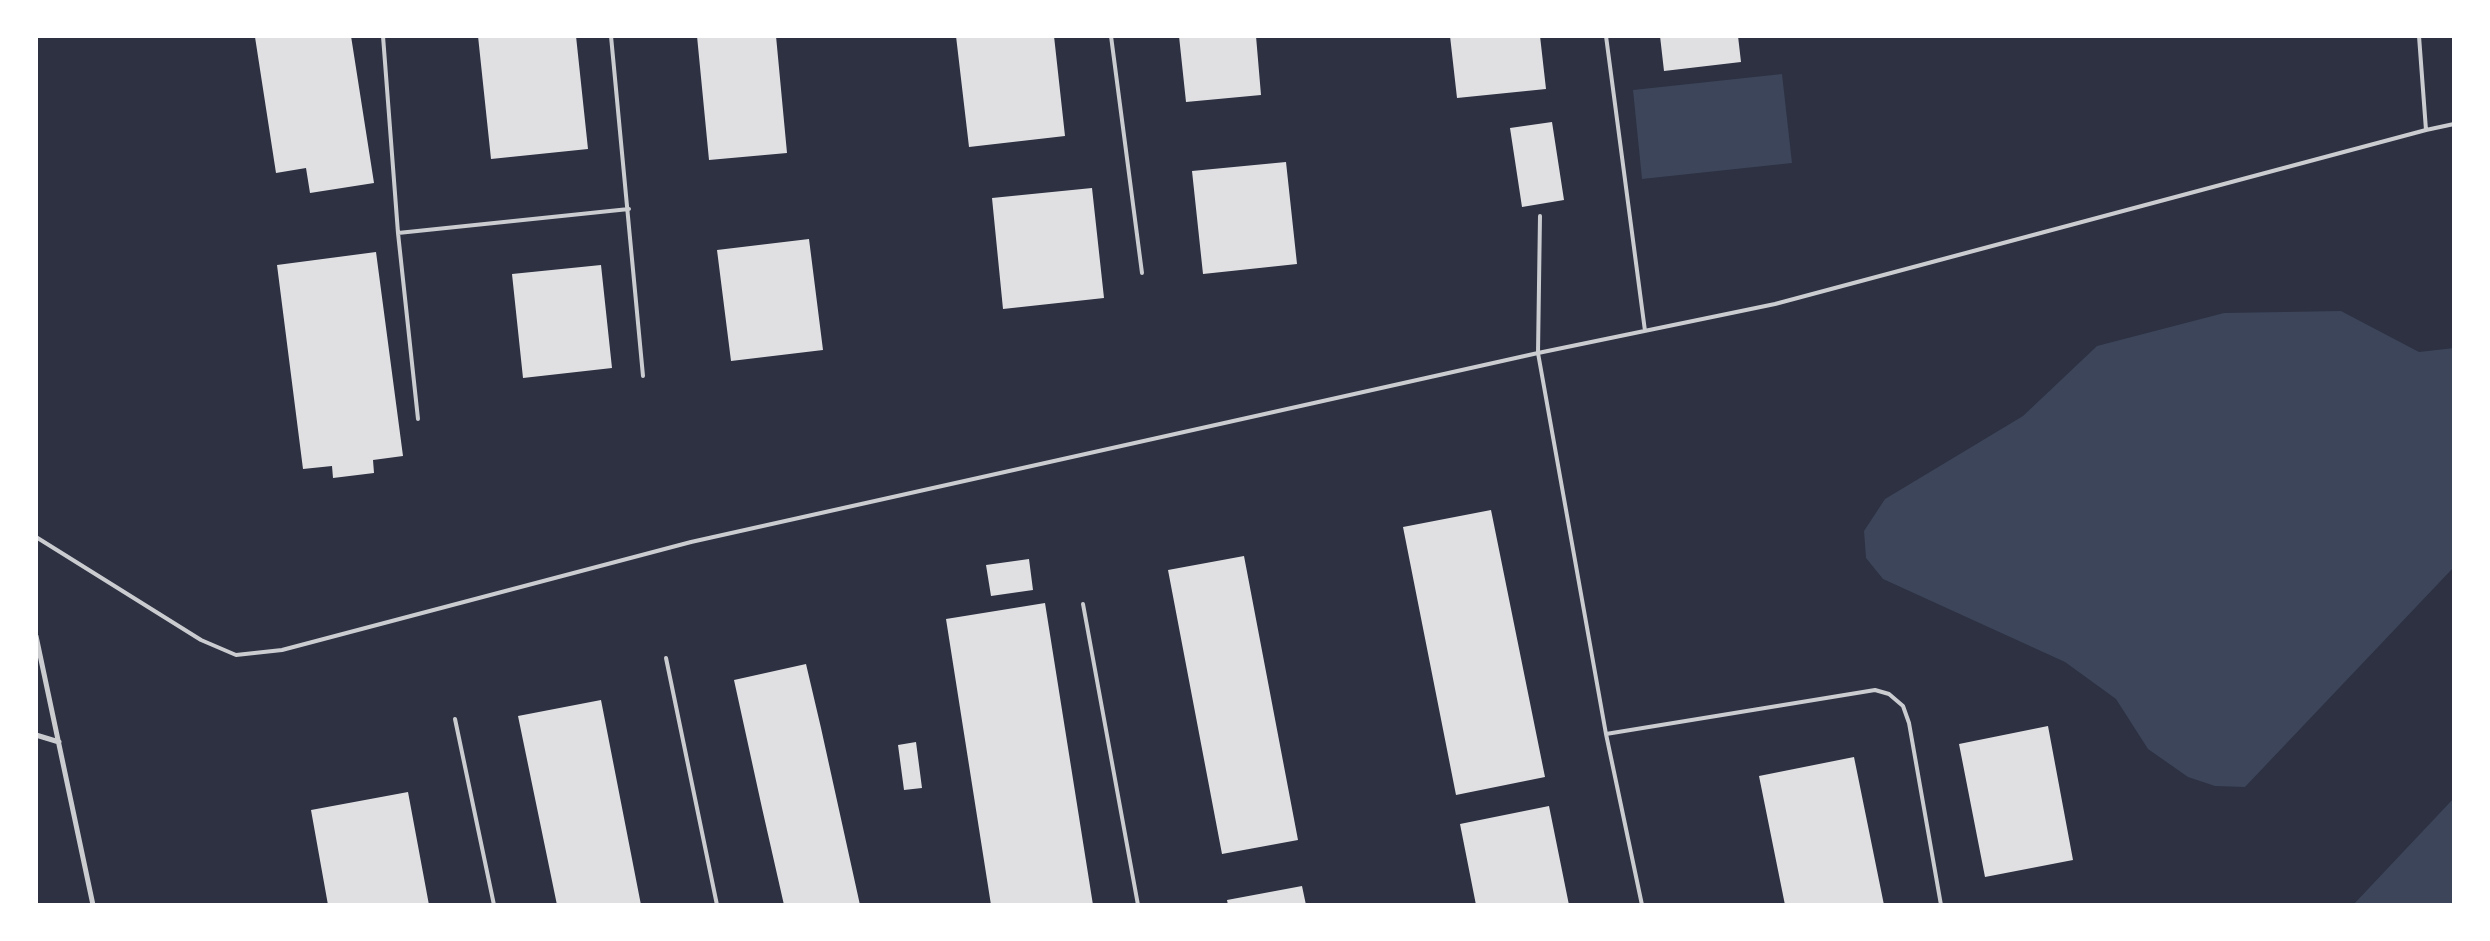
<!DOCTYPE html>
<style>
body{margin:0}
#map{position:relative;width:2490px;height:941px;overflow:hidden;background:#2d3142;font-family:Helvetica,sans-serif}
canvas{display:block}
.frame{position:absolute;inset:0;border:38px solid #fff;pointer-events:none}
</style>
<div id="map">
<canvas width="2490" height="941"></canvas>
<div class="frame"></div>
</div>
<script>
const c = document.querySelector('canvas').getContext('2d');
c.lineJoin = 'round';
function paint(path, color) { c.fillStyle = color; c.fill(path, 'evenodd'); }
const toPath = rows => new Path2D(rows.map(r => 'M' + r).join(''));
function strokePath(path, color, width, dash) { c.strokeStyle = color; c.lineWidth = width; c.lineCap = dash ? 'butt' : 'round'; c.setLineDash(dash || []); c.stroke(path); }
const green = toPath([
 [1782,74,1792,163,1642,179,1633,90],
 [2341,311,2419,352,2454,348,2454,567,2245,787,2215,786,2188,777,2148,749,2116,699,2065,662,1883,579,1866,558,1864,531,1885,499,2023,416,2097,346,2224,313],
 [2454,798,2454,905,2353,905]
]);
const building = toPath([
 [351,36,374,183,310,193,306,168,276,173,255,37],
 [478,36,576,36,588,149,491,159],
 [697,36,776,36,787,153,709,160],
 [956,36,1054,36,1065,136,969,147],
 [1179,36,1256,36,1261,95,1186,102],
 [1450,36,1540,36,1546,89,1457,98],
 [1660,36,1738,36,1741,62,1664,71],
 [1552,122,1564,200,1522,207,1510,128],
 [1286,162,1297,264,1203,274,1192,171],
 [1092,188,1104,298,1003,309,992,198],
 [809,239,823,350,731,361,717,250],
 [376,252,403,456,373,460,374,473,333,478,332,466,303,469,277,265],
 [601,265,612,368,523,378,512,274],
 [1491,510,1545,777,1456,795,1403,527],
 [1244,556,1298,840,1222,854,1168,570],
 [1029,559,1033,590,991,596,986,565],
 [1045,603,1093,905,991,905,946,619],
 [806,664,821,728,860,905,784,905,762,808,734,680],
 [601,700,641,905,557,905,518,716],
 [2048,726,2073,860,1985,877,1959,744],
 [916,742,922,788,904,790,898,745],
 [1854,757,1884,905,1785,905,1759,776],
 [408,792,429,905,328,905,311,810],
 [1549,806,1569,905,1476,905,1460,824],
 [1302,886,1306,905,1228,905,1227,900]
]);
const service = toPath([
 [383,36,398,233,418,419],
 [611,36,643,376],
 [1111,36,1142,273],
 [1606,36,1645,331],
 [2419,36,2426,130],
 [1540,216,1538,353,1606,734,1642,905],
 [398,233,629,209],
 [36,537,201,640,236,655,282,650,691,542,1538,353,1775,304,2426,130,2454,124],
 [1083,604,1138,905],
 [666,658,717,905],
 [455,719,494,905],
 [1606,734,1875,690,1889,694,1903,706,1909,723,1941,905]
]);
const minor = toPath([
 [36,636,93,905],
 [36,735,59,742]
]);
paint(green, '#3c4559');
paint(building, '#e0e0e3');
strokePath(service, '#caccd0', 4);
strokePath(minor, '#caccd0', 5);
</script>
